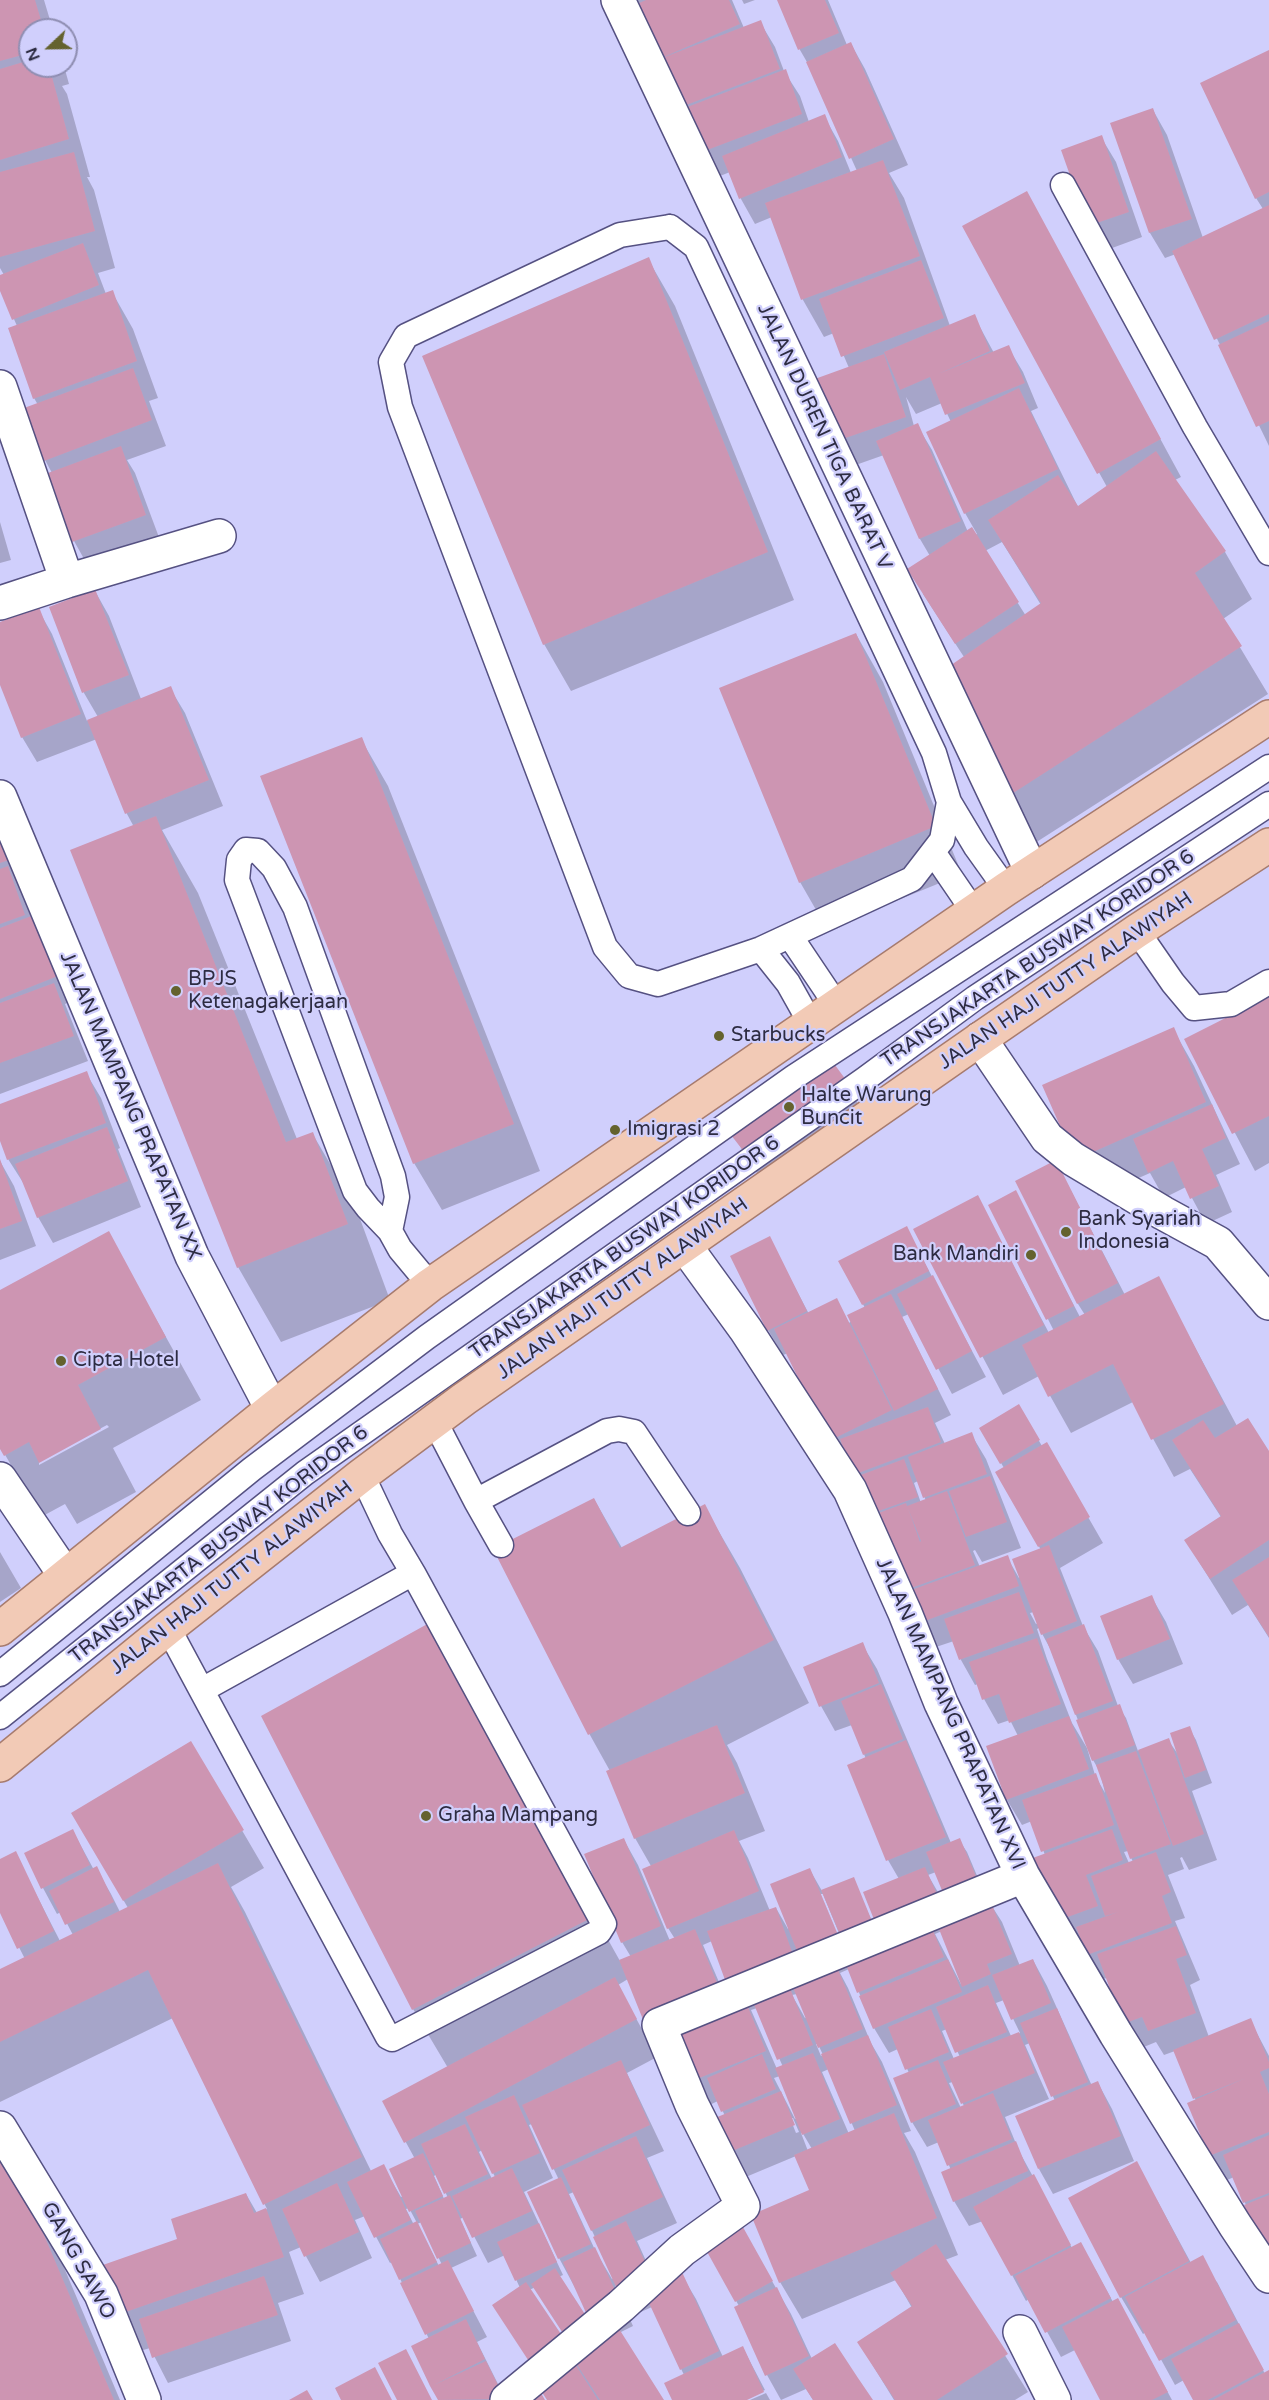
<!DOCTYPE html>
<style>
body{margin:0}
#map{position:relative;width:1269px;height:2400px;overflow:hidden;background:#d0cffc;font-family:"Varela Round",sans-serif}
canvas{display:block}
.north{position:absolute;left:18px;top:18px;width:60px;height:60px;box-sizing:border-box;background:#d0cffc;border:2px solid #8f8eb2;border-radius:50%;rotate:248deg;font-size:16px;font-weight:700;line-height:24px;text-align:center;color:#2d2c42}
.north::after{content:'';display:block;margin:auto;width:21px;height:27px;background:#64622e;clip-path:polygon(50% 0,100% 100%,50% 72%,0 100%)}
</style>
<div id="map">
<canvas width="1269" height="2400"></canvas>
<div class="north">N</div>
</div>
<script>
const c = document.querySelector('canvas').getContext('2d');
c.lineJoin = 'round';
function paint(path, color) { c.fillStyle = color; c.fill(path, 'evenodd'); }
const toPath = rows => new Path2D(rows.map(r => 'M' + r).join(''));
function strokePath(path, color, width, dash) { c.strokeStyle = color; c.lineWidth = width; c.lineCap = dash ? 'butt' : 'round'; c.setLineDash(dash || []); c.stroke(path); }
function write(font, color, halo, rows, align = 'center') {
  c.font = font + ' "Varela Round",sans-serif'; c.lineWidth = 4.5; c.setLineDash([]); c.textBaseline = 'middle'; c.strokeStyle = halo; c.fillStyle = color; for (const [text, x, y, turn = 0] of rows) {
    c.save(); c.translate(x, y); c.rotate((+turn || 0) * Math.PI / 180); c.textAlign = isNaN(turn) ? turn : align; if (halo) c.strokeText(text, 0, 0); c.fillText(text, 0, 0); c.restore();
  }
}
const shadow = toPath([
 [0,0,44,0,53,30,30,30,30,66,64,66,69,84,62,86,67,94,90,177,87,177,94,190,115,268,98,273,106,294,112,292,133,329,158,398,149,401,166,446,127,460,135,473,160,540,88,566,74,541,52,473,45,460,38,405,34,398,17,326,0,287,0,276,4,275,0,268],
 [628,0,732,0,744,28,760,22,775,47,784,71,800,96,809,122,824,116,838,141,851,173,857,171,811,69,800,50,779,0,828,0,847,45,851,44,865,69,908,165,889,173,904,198,950,326,974,316,994,353,1008,347,1023,372,1038,408,1031,411,1078,507,1107,487,964,227,1047,230,1181,477,1175,480,1225,552,1252,599,1223,619,1268,694,1035,843,1008,796,964,657,923,594,930,556,920,539,884,455,850,467,836,442,849,368,834,333,824,337,803,300,772,217,755,224,741,199,730,172,710,180],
 [906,397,916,414,942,403,951,422,965,513,977,534,975,535,968,532,932,450,917,425,914,426],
 [1002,542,1041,605,1026,616,985,551],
 [742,0,755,0,744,4],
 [1269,52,1269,446,1176,254,1165,258,1150,233,1112,124,1153,110,1167,135,1203,238,1263,209,1256,198],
 [1101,137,1116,162,1142,237,1104,251,1089,225],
 [648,259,675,306,794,600,571,691,544,644],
 [0,522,11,560,0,563],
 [95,591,109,616,141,699,170,688,185,713,223,806,162,830,198,893,297,1139,312,1133,356,1208,390,1300,281,1342,238,1267,134,827,127,814,97,739,37,762,22,737,0,681,0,624,38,609,52,634,87,721,98,717,84,693,51,608],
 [856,634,883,682,962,874,827,929,800,882],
 [361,739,388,786,540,1171,442,1210,414,1163],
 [0,800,38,894,24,899,31,917,72,1001,65,1004,88,1061,0,1094],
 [1269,998,1269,1163,1255,1171,1186,1040],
 [1173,1029,1194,1066,1240,1164,1216,1175,1232,1212,1206,1224,1186,1187,1164,1198,1150,1173,1098,1196,1077,1159],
 [86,1073,101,1098,120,1148,118,1149,141,1207,53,1243,38,1217,24,1184,8,1159,0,1137,0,1106],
 [845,1080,859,1106,760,1178,733,1135],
 [0,1161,14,1186,36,1246,0,1260],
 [1056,1162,1125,1295,1158,1278,1237,1426,1269,1454,1269,1638,1248,1605,1232,1615,1186,1541,1221,1517,1190,1469,1174,1477,1133,1402,1071,1433,1039,1376,1003,1395,915,1230,977,1197,1049,1333,1054,1331,990,1205,1015,1192,1080,1317,1085,1315,1078,1304],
 [906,1228,986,1377,952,1394,909,1314,902,1317,951,1415,935,1423,945,1444,971,1434,986,1459,1021,1548,982,1562,975,1550,973,1551,980,1567,1007,1557,1019,1578,1041,1550,997,1472,1004,1468,981,1429,1019,1407,1042,1446,1046,1444,1103,1543,1060,1568,1083,1626,1098,1651,1118,1706,1126,1718,1138,1751,1168,1740,1180,1757,1189,1728,1196,1740,1212,1783,1192,1791,1217,1860,1189,1870,1182,1857,1180,1858,1184,1869,1168,1875,1185,1918,1175,1921,1200,1980,1190,1985,1209,2037,1250,2020,1269,2056,1269,2259,1234,2177,1225,2181,1211,2156,1196,2101,1175,2051,1164,2055,1156,2042,1139,2049,1107,1978,1103,1979,1083,1942,1070,1947,1045,1855,1032,1821,1022,1825,1007,1800,1018,1736,1010,1720,998,1724,984,1699,978,1684,975,1685,961,1660,954,1641,930,1649,788,1353,783,1355,768,1330,769,1238,809,1314,836,1300,849,1323,865,1308,840,1261],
 [918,1481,926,1501,921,1503,914,1483],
 [1034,1612,1038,1623,1036,1624,1030,1613],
 [1039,1628,1053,1654,1093,1760,1100,1772,1105,1793,1095,1775,1087,1748,1072,1723,1047,1659,1037,1629],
 [1128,1851,1133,1862,1129,1863,1124,1852],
 [108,1233,201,1400,113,1448,136,1492,77,1524,65,1504,41,1517,0,1446,0,1292],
 [107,1425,109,1427,39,1465,39,1461],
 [594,1499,622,1548,704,1506,740,1568,809,1703,727,1745,737,1763,765,1831,739,1841,748,1858,770,1911,776,1908,788,1929,810,1870,822,1891,853,1879,879,1937,899,1879,888,1860,866,1759,852,1725,835,1731,821,1706,862,1644,877,1669,951,1843,959,1840,967,1852,986,1897,1002,1922,1020,1966,1033,1960,1047,1986,1092,2086,1098,2083,1112,2109,1134,2161,1053,2194,1039,2169,1055,2101,1030,2043,1025,2045,1049,2099,1005,2117,1019,2151,1072,2248,1095,2269,1113,2302,1118,2300,1172,2400,1102,2400,1075,2350,1061,2357,1029,2299,1026,2301,983,2221,969,2226,954,2201,951,2170,939,2142,927,2147,912,2122,909,2073,898,2049,889,2053,874,2028,849,1969,840,1973,848,1988,871,2043,882,2062,911,2131,904,2133,915,2152,958,2255,945,2260,1028,2392,1015,2400,894,2400,859,2343,912,2308,896,2280,802,2319,780,2282,811,2191,796,2156,741,2179,726,2154,725,2116,718,2101,703,2108,628,1979,618,1985,657,2057,627,2073,664,2151,647,2158,677,2223,637,2241,657,2285,681,2274,696,2299,723,2357,743,2348,765,2390,743,2400,674,2400,684,2375,652,2307,634,2315,617,2285,615,2286,633,2326,619,2333,662,2400,548,2400,520,2288,505,2255,488,2263,464,2217,460,2219,477,2256,451,2268,487,2337,477,2342,506,2400,439,2400,413,2347,429,2339,392,2262,390,2263,365,2216,355,2220,372,2258,320,2282,301,2247,289,2252,304,2294,278,2303,291,2341,168,2383,150,2348,140,2351,119,2314,179,2240,246,2194,257,2213,267,2209,173,2018,0,2102,0,1971,25,1959,0,1910,0,1861,15,1853,60,1941,73,1935,61,1912,57,1914,43,1888,26,1854,73,1831,94,1870,96,1868,111,1894,120,1912,128,1908,73,1813,191,1743,264,1868,231,1887,245,1912,371,2171,383,2166,401,2197,403,2196,415,2159,384,2102,448,2068,413,2009,466,1686,620,1961,631,1957,622,1942,624,1840,638,1865,670,1941,675,1939,668,1928,651,1866,635,1838,610,1771,590,1735,495,1550],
 [936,1872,957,1918,939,1894,928,1875],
 [820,1894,823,1894,845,1948,842,1949],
 [942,1931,962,1983,961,1984,935,1934],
 [712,1941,736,1999,728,2003,703,1945],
 [797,1994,807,2017,805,2018,792,1995],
 [1004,2000,1020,2033,1011,2036,996,2003],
 [757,2008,783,2067,777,2069,751,2010],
 [947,2029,960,2057,954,2059,942,2031],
 [816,2044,818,2044,823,2055,821,2056],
 [829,2069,855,2131,849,2134,822,2072],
 [780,2076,797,2118,795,2119,774,2078],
 [953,2082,964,2106,961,2108,949,2083],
 [790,2118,793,2118,799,2132,796,2133],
 [532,2124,559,2180,529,2193,559,2258,601,2336,567,2347,529,2290,563,2275,524,2192,553,2178,529,2125],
 [802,2132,812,2149,808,2151,801,2133],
 [482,2150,495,2177,492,2179,479,2152],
 [437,2174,448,2198,445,2201,434,2176],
 [574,2192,614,2278,612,2279,596,2252,569,2194],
 [409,2208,417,2223,414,2225,406,2209],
 [422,2222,442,2265,439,2266,417,2224],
 [0,1552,21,1588,0,1602],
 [1151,1596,1166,1622,1183,1664,1133,1684,1118,1659],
 [0,2154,60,2258,120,2400,0,2400],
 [1157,2200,1191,2263,1217,2282,1265,2374,1269,2372,1269,2400,1194,2400,1184,2380,1175,2385,1146,2332,1143,2334,1121,2297],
 [738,2222,791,2314,812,2359,871,2400,813,2400,806,2389,781,2400,767,2375,736,2308,739,2306,703,2242],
 [766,2393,770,2400,750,2400]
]);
const building = toPath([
 [0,0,35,0,44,30,30,30,30,53,0,61],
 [646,0,729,0,740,24,652,62,630,7],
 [777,0,825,0,839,33,798,50],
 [761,20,780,69,681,107,662,58],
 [851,42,894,139,849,159,806,62],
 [1269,50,1269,192,1255,199,1200,83],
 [30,60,30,66,49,66,69,139,0,160,0,69],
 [786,69,802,114,694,155,677,111],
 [1153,108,1192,219,1149,233,1110,123],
 [825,114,842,157,739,199,722,156],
 [1102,135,1129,212,1088,226,1061,150],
 [74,152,95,231,0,257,0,172],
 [883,160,920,256,801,300,765,203],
 [1027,191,1161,439,1097,474,962,226],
 [1269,205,1269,314,1214,340,1172,251],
 [83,243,99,285,12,320,0,291,0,275],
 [649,257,768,552,543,645,422,356],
 [921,260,944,318,841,357,819,299],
 [113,290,137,361,33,399,8,328],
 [975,314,990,351,938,374,1009,345,1025,383,945,415,930,377,900,390,884,352],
 [1269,321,1269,421,1256,427,1218,345],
 [884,354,906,417,834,442,812,380],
 [133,368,152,420,44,461,24,408],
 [1019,388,1058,469,964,514,926,432],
 [918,423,961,521,919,539,876,441],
 [121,446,146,515,72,542,48,473],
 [1156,451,1226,551,1195,573,1242,646,1007,797,941,672,1041,603,988,520,1058,475,1078,506],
 [972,527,1019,602,955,644,907,569],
 [95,589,129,675,82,693,49,607],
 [39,607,81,714,21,738,0,685,0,622],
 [856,633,936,826,799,883,719,688],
 [171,686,209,780,125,814,87,720],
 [362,737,514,1124,413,1164,260,776],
 [0,807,18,857,0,863],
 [156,816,286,1142,313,1132,348,1224,237,1268,70,850],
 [8,866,25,915,0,924,0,869],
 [34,915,58,976,0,999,0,928],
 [54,983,74,1036,0,1063,0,1003],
 [1269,996,1269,1116,1232,1134,1184,1039],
 [1174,1027,1206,1102,1075,1160,1042,1085],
 [832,1061,846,1080,745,1153,731,1135],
 [87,1071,106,1123,7,1160,0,1141,0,1104],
 [1212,1104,1226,1138,1202,1149,1219,1186,1190,1199,1173,1161,1148,1173,1133,1139],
 [107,1127,128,1181,37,1218,15,1164],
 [0,1159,22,1221,0,1229],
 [1056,1160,1118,1283,1077,1304,1015,1181],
 [1016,1190,1074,1306,1046,1320,988,1205],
 [978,1195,1044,1325,980,1358,913,1229],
 [907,1226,929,1271,862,1305,838,1261],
 [109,1231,166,1337,78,1385,101,1429,39,1463,29,1442,4,1456,0,1449,0,1290],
 [770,1236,807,1311,767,1331,730,1256],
 [933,1275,972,1351,936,1370,897,1294],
 [1159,1276,1224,1404,1151,1440,1113,1364,1048,1397,1022,1345],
 [891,1294,938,1389,894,1411,847,1315],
 [837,1298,892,1410,829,1441,774,1329],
 [1019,1404,1040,1440,1000,1464,979,1428],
 [928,1407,941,1442,853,1475,840,1439],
 [1248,1418,1269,1451,1269,1540,1210,1579,1184,1540,1221,1516,1172,1440,1203,1420,1215,1438],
 [972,1432,987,1474,923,1498,908,1457],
 [1047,1442,1090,1517,1038,1547,995,1472],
 [904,1459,918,1497,873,1513,858,1476],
 [990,1476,1007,1522,966,1537,949,1491],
 [947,1491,975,1565,900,1592,873,1515,906,1503,907,1506],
 [908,1508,921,1541,920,1542],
 [594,1498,620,1548,705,1504,774,1640,588,1735,493,1549],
 [1049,1545,1077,1621,1041,1635,1012,1559],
 [1008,1555,1019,1586,914,1625,903,1593],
 [1269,1557,1269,1637,1232,1580],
 [1019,1592,1034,1633,959,1660,944,1619],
 [1152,1595,1170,1639,1117,1660,1100,1616],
 [431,1622,595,1916,412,2010,261,1716],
 [1084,1624,1113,1701,1075,1715,1046,1639],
 [1037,1638,1061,1704,1009,1723,999,1694,982,1700,969,1662],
 [863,1642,879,1683,819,1707,803,1667],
 [881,1684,903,1739,863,1755,841,1701],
 [1120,1704,1135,1745,1092,1761,1076,1720],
 [1069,1716,1089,1769,1006,1800,986,1746],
 [717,1725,745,1793,634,1839,606,1771],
 [1190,1726,1206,1770,1185,1778,1170,1733],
 [1169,1738,1204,1834,1173,1846,1138,1750],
 [906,1740,946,1837,886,1861,847,1765],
 [191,1741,244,1830,123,1901,71,1813],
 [1136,1751,1171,1844,1130,1859,1096,1765],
 [1096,1773,1114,1825,1041,1852,1022,1800],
 [73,1829,90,1865,41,1889,24,1853],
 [1112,1829,1123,1860,1086,1875,1098,1906,1054,1922,1030,1859],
 [734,1830,759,1891,667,1929,642,1869],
 [624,1838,661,1926,621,1943,584,1854],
 [960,1838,980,1886,946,1900,926,1852],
 [16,1851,54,1931,17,1949,0,1913,0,1859],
 [1156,1852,1171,1892,1162,1896,1172,1923,1087,1955,1076,1927,1118,1912,1105,1916,1091,1876],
 [218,1863,362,2157,263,2205,148,1970,0,2042,0,1969],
 [97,1866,114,1902,65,1925,49,1891],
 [925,1867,940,1901,877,1927,863,1892],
 [810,1868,841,1942,800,1958,770,1884],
 [854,1877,876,1931,844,1944,821,1890],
 [988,1895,1012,1954,987,1964,991,1974,962,1987,937,1924],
 [776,1907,796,1963,728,1988,707,1931],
 [927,1916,944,1957,857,1993,841,1952],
 [1176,1926,1187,1955,1176,1959,1196,2013,1148,2031,1142,2017,1123,2024,1097,1954],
 [695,1929,720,1990,644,2022,619,1960],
 [948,1959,962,1992,873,2029,859,1996],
 [1033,1959,1051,2003,1011,2020,992,1975],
 [834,1960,863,2029,818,2048,789,1978],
 [615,1977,637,2019,404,2143,382,2101],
 [988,1985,1007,2032,955,2053,936,2007],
 [789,1986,813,2045,777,2060,753,2002],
 [743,1995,766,2051,687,2083,664,2028],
 [1057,2008,1088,2082,1051,2097,1020,2023],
 [931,2009,949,2052,905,2070,888,2027],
 [1251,2018,1269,2062,1269,2068,1260,2072,1269,2094,1269,2132,1209,2156,1187,2103,1246,2078,1193,2099,1173,2050],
 [1019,2032,1035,2073,961,2104,943,2062],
 [868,2035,897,2105,850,2124,821,2054],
 [813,2053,840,2119,802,2135,775,2068],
 [762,2054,776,2089,721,2112,707,2078],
 [621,2060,650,2125,552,2170,522,2105],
 [938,2060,956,2104,911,2123,893,2078],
 [1098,2081,1121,2136,1038,2169,1015,2116],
 [781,2091,795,2125,725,2154,710,2120],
 [993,2093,1012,2139,947,2166,928,2120],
 [514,2095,540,2153,492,2174,465,2117],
 [894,2113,937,2218,779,2283,751,2215,809,2190,794,2155],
 [465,2124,488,2174,444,2194,421,2144],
 [1269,2135,1269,2193,1243,2203,1223,2155],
 [636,2136,663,2197,591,2231,562,2170],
 [1016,2141,1028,2171,953,2202,941,2172],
 [0,2151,33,2209,114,2400,0,2400],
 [423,2153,443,2196,409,2212,389,2169],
 [1137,2161,1189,2261,1120,2298,1068,2198],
 [384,2164,411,2220,374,2238,347,2182],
 [512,2168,532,2211,472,2238,452,2196],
 [1034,2174,1071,2245,1011,2276,973,2207],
 [561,2177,591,2244,558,2259,527,2192],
 [337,2183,359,2232,304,2257,282,2209],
 [246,2193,254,2213,266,2208,284,2257,117,2315,100,2266,177,2239,171,2219],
 [450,2195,471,2243,437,2259,415,2211],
 [1269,2195,1269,2256,1266,2257,1244,2205],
 [739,2220,773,2281,735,2302,701,2241],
 [417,2221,437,2262,399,2280,380,2239],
 [626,2221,651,2275,618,2291,593,2237],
 [539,2223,557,2262,515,2281,497,2242],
 [1081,2242,1111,2298,1045,2333,1015,2276],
 [936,2244,1008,2354,937,2400,895,2400,857,2342,912,2306,890,2273],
 [595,2247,620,2301,587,2315,563,2262],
 [1203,2255,1236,2320,1159,2361,1125,2297],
 [448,2260,474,2311,425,2335,400,2283],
 [555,2268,590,2322,566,2338,531,2284],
 [682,2272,719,2351,680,2370,643,2290],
 [264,2276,278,2315,152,2358,139,2319],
 [526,2282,569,2346,534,2369,492,2305],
 [777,2287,809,2356,765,2376,734,2307],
 [1118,2298,1168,2392,1152,2400,1100,2400,1062,2327],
 [466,2319,485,2359,434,2385,486,2361,505,2399,438,2400,430,2386,411,2346],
 [1239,2323,1264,2370,1208,2400,1193,2400,1171,2359],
 [616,2324,664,2400,600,2400,570,2354],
 [835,2343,858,2378,873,2400,813,2400,793,2369],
 [743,2346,764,2392,747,2400,672,2400,664,2383],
 [406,2349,432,2400,397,2400,378,2363],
 [572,2359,598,2400,547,2400,536,2383],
 [375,2367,392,2400,341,2400,335,2388],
 [1269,2370,1269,2400,1213,2400],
 [538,2388,545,2400,519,2400],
 [307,2390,313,2400,289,2400]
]);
const lane = toPath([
 [1063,185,1195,427,1269,553],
 [670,227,696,247,934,753,949,802,942,840,912,879,761,949,658,984,629,976,605,947,400,407,391,362,406,336,620,235,670,227],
 [949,802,976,847,1006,889],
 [933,852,974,912],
 [1137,931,1173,983,1194,1008,1231,1004,1269,982],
 [790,936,837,1006],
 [761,949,788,983,811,1024],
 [390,1231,397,1197,393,1176,295,907,274,868,258,851,246,850,239,860,237,880,355,1191,368,1208,390,1231,400,1249,430,1285],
 [435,1422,476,1501],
 [501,1545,476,1501,607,1431,619,1429,634,1432,688,1513],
 [168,1628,388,2037,392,2039,599,1932,604,1924,413,1573,390,1534,362,1475],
 [0,1674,252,1469,427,1337,794,1077,1269,767],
 [202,1690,413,1573],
 [0,1717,305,1473,865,1079,975,998,1269,804]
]);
const street = toPath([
 [618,0,1032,872],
 [0,387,67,581,0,603],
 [67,581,219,536],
 [0,797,192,1256,272,1409],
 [980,1039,1047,1138,1073,1159,1163,1213,1218,1243,1269,1303],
 [685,1246,746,1330,850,1490,905,1613,941,1703,1023,1876,1116,2034,1235,2225,1269,2276],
 [0,1479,65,1575],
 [0,2128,101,2294,144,2400],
 [1020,2332,1054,2400],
 [507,2400,621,2306,682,2250,743,2206,692,2105,659,2025,1023,1876]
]);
const primary = toPath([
 [0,1629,272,1409,430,1285,1006,889,1269,717],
 [0,1765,168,1628,362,1475,464,1399,980,1039,1137,931,1269,845]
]);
const markers = [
 [176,991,6,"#64622e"],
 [719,1036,6,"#64622e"],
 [789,1107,6,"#64622e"],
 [615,1130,6,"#64622e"],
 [1066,1232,6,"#64622e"],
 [1031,1255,6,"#64622e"],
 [61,1361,6,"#64622e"],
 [426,1816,6,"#64622e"]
];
const streetNames = [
 ["JALAN DUREN TIGA BARAT V",824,437,65],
 ["TRANSJAKARTA BUSWAY KORIDOR 6",1038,959,-34],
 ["JALAN HAJI TUTTY ALAWIYAH",1066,981,-34],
 ["JALAN MAMPANG PRAPATAN XX",130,1106,67],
 ["TRANSJAKARTA BUSWAY KORIDOR 6",625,1248,-35],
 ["JALAN HAJI TUTTY ALAWIYAH",623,1289,-35],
 ["TRANSJAKARTA BUSWAY KORIDOR 6",219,1545,-38],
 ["JALAN HAJI TUTTY ALAWIYAH",232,1578,-38],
 ["JALAN MAMPANG PRAPATAN XVI",950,1714,66],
 ["GANG SAWO",78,2261,61]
];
const poiNames = [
 ["BPJS",188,980],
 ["Ketenagakerjaan",188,1003],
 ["Starbucks",731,1036],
 ["Halte Warung",801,1096],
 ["Buncit",801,1119],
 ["Imigrasi 2",627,1130],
 ["Bank Syariah",1078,1220],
 ["Indonesia",1078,1243],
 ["Bank Mandiri",1019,1255,"right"],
 ["Cipta Hotel",73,1361],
 ["Graha Mampang",438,1816]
];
paint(shadow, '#0003');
paint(building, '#cd95b2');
strokePath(lane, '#555182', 27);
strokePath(street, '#555182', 36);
strokePath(primary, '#a77b6e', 36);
strokePath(lane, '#fff', 24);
strokePath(street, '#fff', 33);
strokePath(primary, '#f2cab6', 33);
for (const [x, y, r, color] of markers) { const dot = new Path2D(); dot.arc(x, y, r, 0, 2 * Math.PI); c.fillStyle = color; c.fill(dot); strokePath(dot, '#d0cffc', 2); }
write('20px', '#2d2c42', '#d0cffc', streetNames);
write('20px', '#2d2c42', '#d0cffc', poiNames, 'left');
</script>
